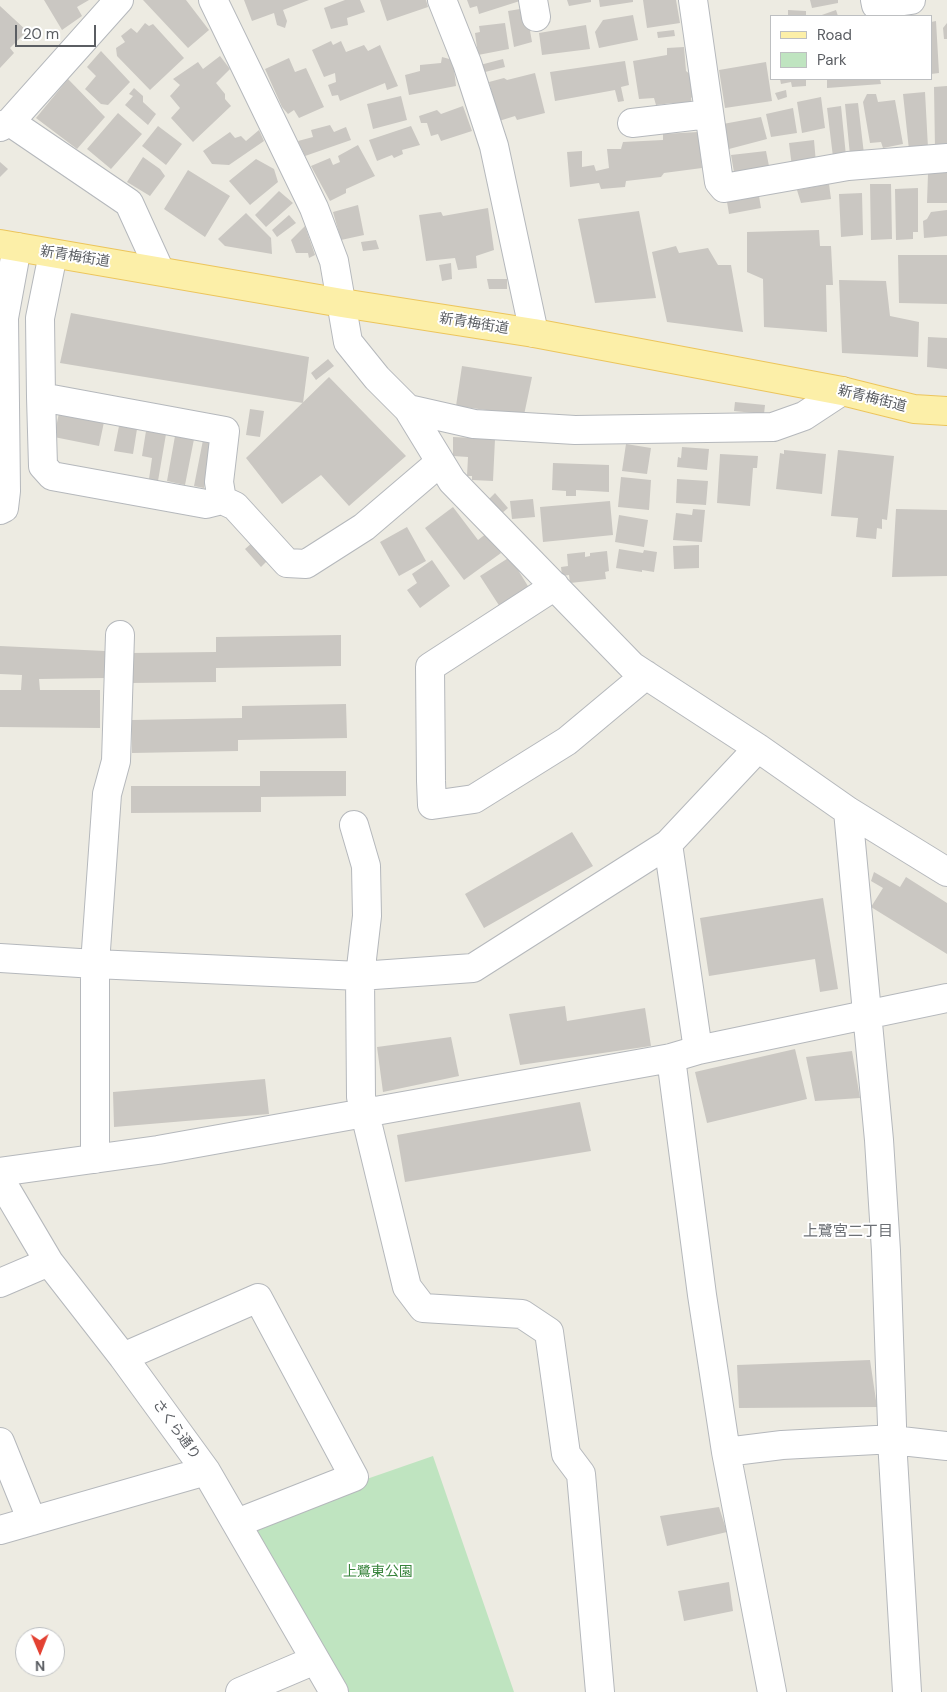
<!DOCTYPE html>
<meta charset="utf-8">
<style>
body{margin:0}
#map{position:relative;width:947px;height:1692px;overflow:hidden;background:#edebe2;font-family:"DM Sans",sans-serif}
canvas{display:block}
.legend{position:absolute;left:770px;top:15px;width:162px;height:65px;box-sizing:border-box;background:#fff;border:1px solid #bdbfc1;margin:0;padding:6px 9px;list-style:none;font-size:15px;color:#5b5e63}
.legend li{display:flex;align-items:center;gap:10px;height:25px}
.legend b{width:25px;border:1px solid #bdbfc1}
.north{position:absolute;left:15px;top:1627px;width:50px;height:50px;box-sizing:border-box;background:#fff;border:1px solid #bdbfc1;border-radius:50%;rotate:179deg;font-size:14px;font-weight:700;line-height:20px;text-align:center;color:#5b5e63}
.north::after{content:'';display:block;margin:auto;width:18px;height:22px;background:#e34132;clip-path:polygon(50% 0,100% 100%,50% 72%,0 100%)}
.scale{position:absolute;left:15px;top:25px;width:81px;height:22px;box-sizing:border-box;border:2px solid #5b5e63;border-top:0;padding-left:6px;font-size:15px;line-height:18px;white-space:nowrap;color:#5b5e63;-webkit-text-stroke:4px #fff;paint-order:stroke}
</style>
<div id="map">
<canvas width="947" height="1692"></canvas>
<ul class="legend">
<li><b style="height:6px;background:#fcefa8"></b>Road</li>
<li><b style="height:14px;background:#bfe4c0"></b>Park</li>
</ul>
<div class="north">N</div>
<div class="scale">20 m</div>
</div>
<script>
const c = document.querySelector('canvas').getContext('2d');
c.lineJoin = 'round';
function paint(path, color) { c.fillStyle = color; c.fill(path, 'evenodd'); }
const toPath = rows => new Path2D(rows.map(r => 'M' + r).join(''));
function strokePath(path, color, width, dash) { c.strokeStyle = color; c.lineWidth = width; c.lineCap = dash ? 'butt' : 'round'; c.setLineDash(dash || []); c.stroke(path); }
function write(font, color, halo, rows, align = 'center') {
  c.font = font + ' "DM Sans","Noto Sans JP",sans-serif'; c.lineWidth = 4; c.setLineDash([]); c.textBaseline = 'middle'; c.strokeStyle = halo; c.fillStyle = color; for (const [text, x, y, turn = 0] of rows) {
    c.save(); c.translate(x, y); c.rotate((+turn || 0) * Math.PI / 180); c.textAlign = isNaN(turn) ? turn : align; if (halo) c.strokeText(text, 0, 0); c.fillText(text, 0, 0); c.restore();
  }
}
const green = toPath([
 [433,1456,514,1692,346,1692,247,1527,361,1481]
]);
const building = toPath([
 [44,0,89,0,77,7,82,16,62,30],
 [143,0,186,0,209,30,188,48],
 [244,0,309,0,283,10,287,21,285,28,277,25,274,13,252,21],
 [345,0,360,0,365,12,347,18,348,25,331,29,324,8],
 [380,0,426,0,428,7,387,21],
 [467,0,523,0,479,14,477,6,470,8],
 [567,0,591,0,591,2,569,6],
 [599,0,633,0,633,2,600,7],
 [643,0,676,0,680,23,647,28],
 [810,0,838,0,838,3,812,8],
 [0,6,27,31,10,48,14,53,0,68],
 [526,8,532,42,514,47,508,11],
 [788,10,806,11,806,16,788,16],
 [836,10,838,16,819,16],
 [633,15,638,40,599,48,595,32,603,20],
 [936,21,939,73,931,74,931,22],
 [145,23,149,26,153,24,184,58,150,90,117,56,116,48,125,42,121,36,131,28,137,33],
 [505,23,509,49,478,55,475,33,480,32,479,26],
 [947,23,947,39,944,39,943,28],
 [586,25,590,49,542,55,539,33],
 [674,30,675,36,658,38,657,32],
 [331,41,333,45,341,41,346,52,364,45,368,51,380,45,398,86,387,90,385,83,340,101,338,95,332,96,328,85,336,82,335,73,324,77,312,50],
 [684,47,686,71,692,76,695,95,691,98,692,105,675,107,672,103,656,105,654,98,639,99,633,61,667,55,667,48],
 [101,51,130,82,108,105,101,104,85,89,96,76,87,67],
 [220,56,230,69,216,83,225,94,225,99,231,106,193,142,171,118,180,108,170,96,180,85,173,79,198,62,203,69],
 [442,57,453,60,456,86,409,95,405,75,420,71,420,65,441,63],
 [289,58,295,72,306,68,324,107,299,118,294,110,288,114,282,107,265,69],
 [503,59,505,67,481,73,480,65],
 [625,61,629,85,621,87,624,101,618,102,615,90,555,101,550,72],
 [766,62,772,101,725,108,719,70],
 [535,73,545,113,517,120,515,116,499,121,489,82,504,78,507,80],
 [68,79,105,117,77,149,36,118],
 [780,79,806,79,806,86,792,87,791,82,781,84],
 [827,79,880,79,881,84,827,88],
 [947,86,947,148,935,149,934,87],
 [134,88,143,96,143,102,156,114,148,125,125,105,133,96,129,94],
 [786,90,787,97,778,100,775,93],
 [925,92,928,148,909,150,903,94],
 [867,94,876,94,878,102,895,100,903,144,883,148,881,142,870,143,863,102],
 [401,96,407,120,373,129,367,104],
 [821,97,825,128,802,133,797,102],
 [858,103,864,154,850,155,845,104],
 [463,106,472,131,441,141,438,134,431,136,427,123,421,123,419,116,437,110,441,114],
 [841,106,846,156,833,157,827,108],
 [793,108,797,133,771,137,766,114],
 [118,113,142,134,111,169,87,149],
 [761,117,767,139,729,149,723,124],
 [330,125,334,132,346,127,351,140,305,156,298,141,313,137,311,130],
 [158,126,182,144,166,165,142,146],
 [411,126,420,145,402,150,403,154,394,158,392,155,377,161,369,140],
 [259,130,264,141,229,165,212,164,203,151,230,132,235,138,241,136,246,141],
 [698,132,702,168,664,173,661,177,626,181,625,187,601,189,599,183,570,187,567,152,582,151,582,167,594,165,596,171,609,168,607,149,621,149,623,142,663,140,663,134],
 [814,140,816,163,792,167,789,143],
 [358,145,375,176,346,189,346,193,330,201,311,166,330,158,333,165,340,162,338,156],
 [766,151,770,171,735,178,731,155],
 [143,157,160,169,165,176,150,196,127,182],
 [256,159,274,169,278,182,250,205,229,181],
 [0,162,8,169,0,177],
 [935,169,947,170,947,203,927,203,928,174],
 [188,170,230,196,205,237,164,209],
 [829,184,831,199,801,203,797,190],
 [870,184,891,184,892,239,871,240],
 [918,188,918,232,913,232,913,239,896,240,895,189],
 [279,191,293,203,266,227,255,215],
 [862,193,863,235,841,237,839,194],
 [759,196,761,208,729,214,727,202],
 [358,205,364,235,341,240,333,212],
 [488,208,494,250,476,256,477,268,458,270,455,258,426,261,419,215,441,212,443,216],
 [947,210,947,236,924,238,923,221,927,219,931,212],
 [639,211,656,298,595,303,578,219],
 [246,213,271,238,272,254,225,246,218,239],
 [289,215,296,223,277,237,272,230],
 [305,226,315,255,309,258,308,253,296,253,291,240],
 [819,230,820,246,831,246,833,285,826,285,827,332,764,327,763,279,747,272,747,232],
 [376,240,379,249,363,251,361,242],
 [676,246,679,253,708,248,718,265,731,265,743,332,667,322,652,252],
 [898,255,947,255,947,304,899,303],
 [451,263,452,279,442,281,439,265],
 [487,279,507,279,507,289,489,289],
 [839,280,886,281,890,316,919,322,918,357,842,353],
 [71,313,309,357,303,403,60,363],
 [928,337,947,338,947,369,927,367],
 [328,359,334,366,316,380,311,373],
 [462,366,532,377,524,415,456,406],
 [329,377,406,456,349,506,321,475,282,504,246,458],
 [735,402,765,405,764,414,734,411],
 [250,409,264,411,260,437,246,435],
 [59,413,104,422,99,446,54,437],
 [119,426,137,429,133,454,114,451],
 [146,431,166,434,158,481,149,479,152,458,142,456],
 [175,436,194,439,185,485,167,481],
 [453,437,495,439,493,481,472,480,472,476,467,476,468,457,453,456],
 [203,440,212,442,204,488,194,486],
 [626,444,651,448,647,474,622,471],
 [682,447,709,449,707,470,677,467,678,457,681,458],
 [784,450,826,454,822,494,776,489,780,453,784,454],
 [838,450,894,456,887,520,882,519,882,529,877,528,876,539,856,537,858,518,831,516],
 [720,454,758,456,757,468,753,468,750,506,717,503],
 [553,463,609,465,609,492,576,490,576,496,566,496,566,491,552,490],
 [621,477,651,480,649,510,618,507],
 [677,479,708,481,706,505,676,503],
 [495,493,508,508,501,514,488,500],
 [533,499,535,517,512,519,510,501],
 [610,501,613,535,543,542,540,507],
 [453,507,478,540,487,533,501,553,464,580,425,528],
 [693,509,705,510,702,542,673,540,676,513,692,515],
 [896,509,947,510,947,576,892,577],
 [619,515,648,520,644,547,615,542],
 [407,527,426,561,399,576,380,542],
 [253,542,269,559,261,567,245,549],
 [699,545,699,568,674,569,673,546],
 [619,549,643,553,644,550,657,552,654,572,642,570,642,572,616,568],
 [607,551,609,571,605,572,606,579,570,583,569,575,562,576,561,567,568,566,567,554,585,552,585,557,590,556,590,553],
 [510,557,531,591,502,610,480,576],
 [432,560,450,586,420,608,407,590,417,583,412,574],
 [341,635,341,666,216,668,216,682,130,683,130,653,216,652,216,637],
 [0,646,105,651,106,678,39,679,40,690,100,690,100,728,0,727,0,690,21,690,22,675,0,674],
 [346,704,347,738,238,740,238,751,132,753,132,720,242,718,242,706],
 [260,771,346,771,346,796,261,797,261,812,131,813,131,786,260,786],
 [572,832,593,866,484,928,465,894],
 [874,872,900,887,906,877,947,903,947,954,871,907,883,888,871,881],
 [823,898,838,989,820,992,815,959,709,976,700,918],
 [565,1006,567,1021,645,1008,651,1046,520,1065,509,1014],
 [451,1037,459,1076,383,1092,377,1047],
 [795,1049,807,1099,707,1123,695,1072],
 [852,1051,860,1098,815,1101,806,1057],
 [265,1079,269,1114,114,1127,113,1092],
 [580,1102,591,1151,405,1182,397,1135],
 [870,1360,877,1407,739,1408,737,1365],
 [719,1507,727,1532,667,1546,660,1516],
 [729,1582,733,1611,684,1621,678,1591]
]);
const minor = toPath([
 [213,0,314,208,334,261,348,342,377,378,408,409,452,481,632,666,758,748,848,811,947,872],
 [442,0,467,63,494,146,534,333],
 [533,0,536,17],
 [693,0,719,182,724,188,848,166,947,158],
 [875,0,876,5,911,0],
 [10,122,129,203,160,271],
 [632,123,709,114],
 [0,127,10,122,119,0],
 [41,397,225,431,219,482,222,500,206,504,52,476,43,466,41,397,40,318,53,254],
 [408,409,474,424,575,430,773,427,804,416,842,391],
 [222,500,235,506,287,563,306,564,364,527,439,463],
 [0,510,4,508,6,491,4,318,17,247],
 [555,586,430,667,431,781,432,805,474,799,567,741,646,675],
 [848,811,879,1140,886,1251,892,1425,892,1440,907,1692],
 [354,825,366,866,367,916,360,976,361,1097,407,1287,423,1308,522,1314,549,1332,566,1454,581,1474,600,1692],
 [668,844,698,1050],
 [0,958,95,964,360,976,473,968,668,844,758,748],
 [671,1058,702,1295,726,1452,772,1692],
 [95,1159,95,964,107,794,116,761,120,635],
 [0,1172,158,1150,671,1058,698,1050,947,998],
 [0,1179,49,1262,123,1357,206,1471,334,1692],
 [0,1283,49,1262],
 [123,1357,258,1298,354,1477,237,1523],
 [0,1442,32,1521],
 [726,1452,782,1445,876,1440,892,1440,947,1446],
 [0,1530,206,1471],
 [240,1692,315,1660]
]);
const major = toPath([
 [0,244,342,303,534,333,842,391,914,409,947,411]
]);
const streetNames = [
 ["新青梅街道",75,257,9],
 ["新青梅街道",474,324,9],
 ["新青梅街道",872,399,14],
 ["さくら通り",176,1430,54]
];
const parkNames = [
 ["上鷺東公園",378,1572]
];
const neighbourhoodNames = [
 ["上鷺宮二丁目",848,1232]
];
paint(green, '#bfe4c0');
paint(building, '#cac7c2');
strokePath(minor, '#b5b8bc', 30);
strokePath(major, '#ecc55c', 30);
strokePath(minor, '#fff', 28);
strokePath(major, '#fcefa8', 28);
write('14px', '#5b5e63', '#fff', streetNames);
write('14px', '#38843c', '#fff', parkNames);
write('15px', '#6c7075', '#fff', neighbourhoodNames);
</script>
